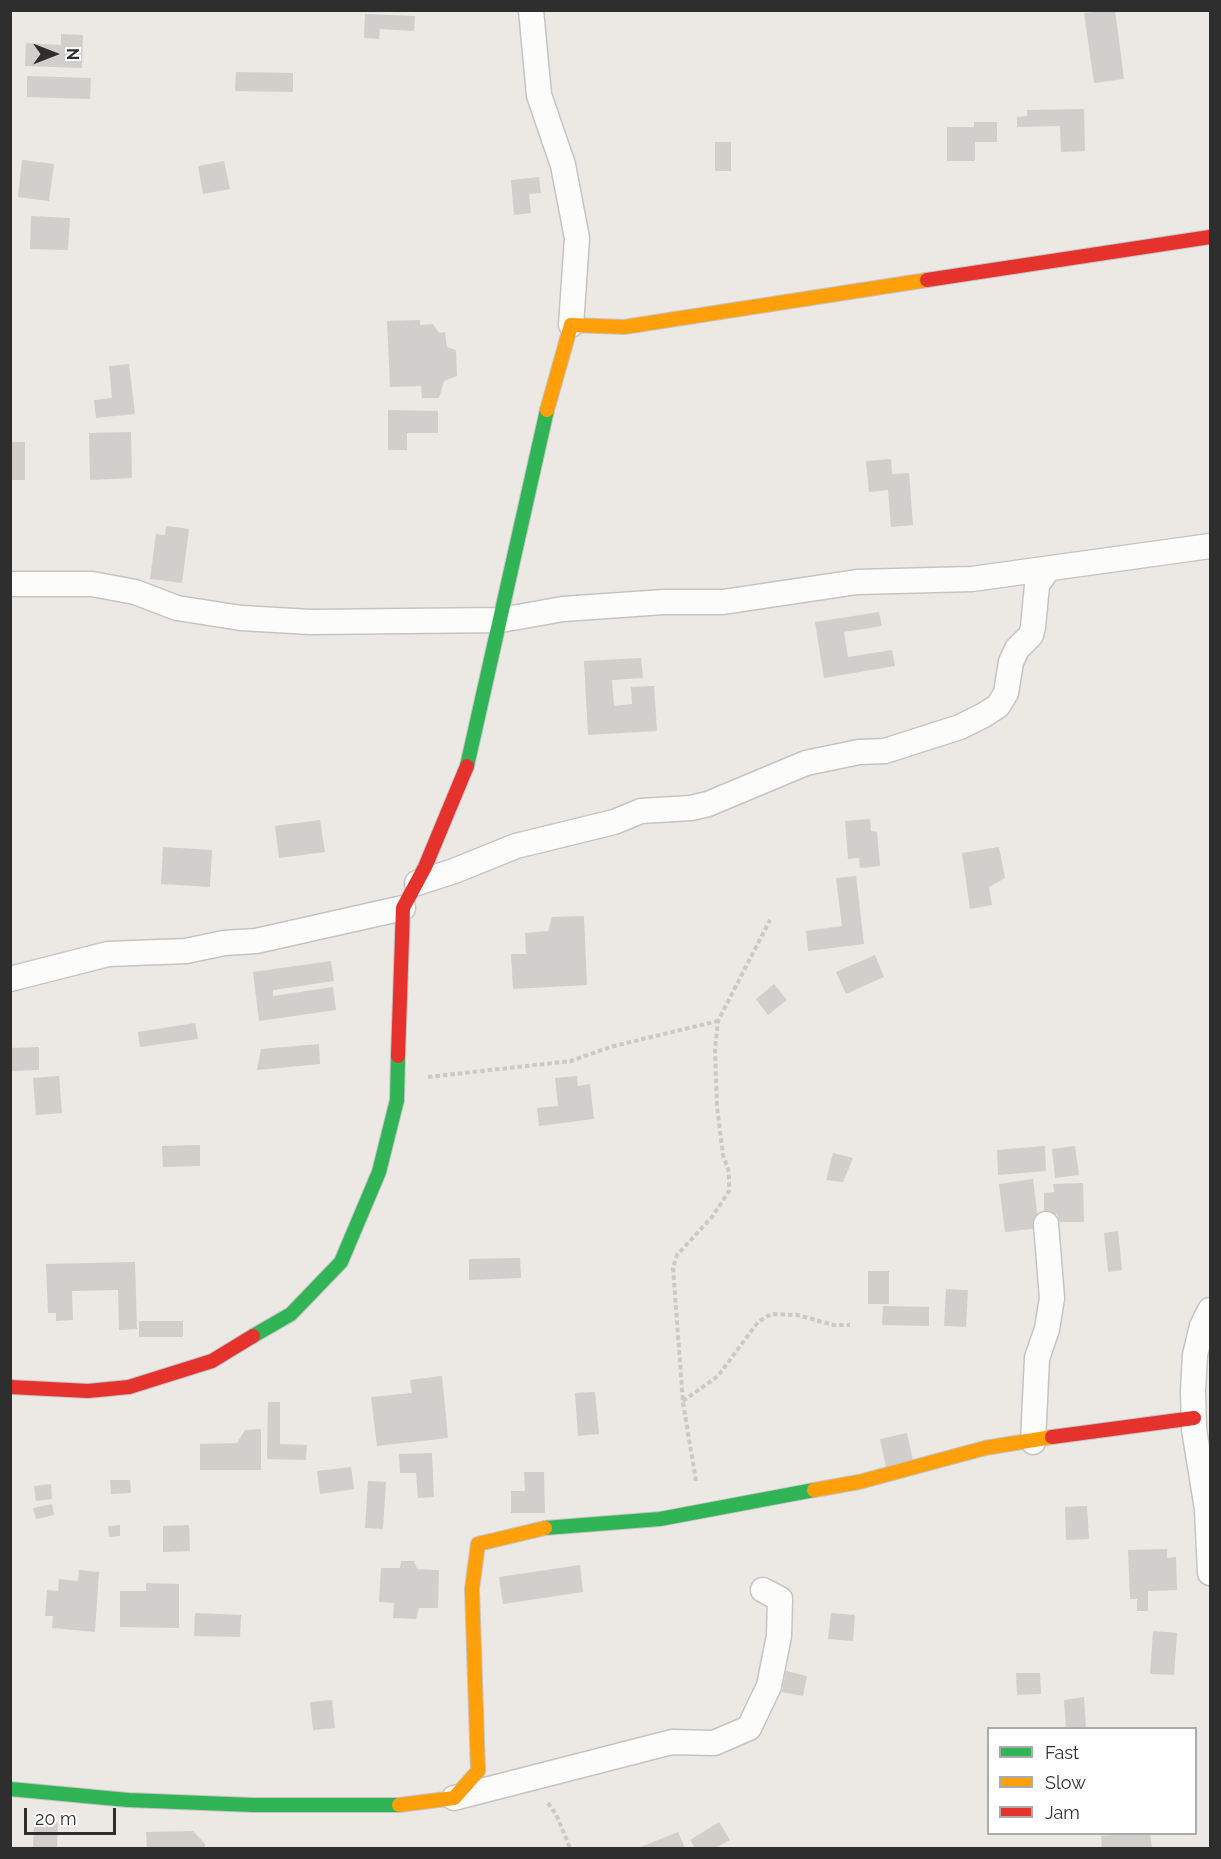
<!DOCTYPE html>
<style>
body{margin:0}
#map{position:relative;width:1221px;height:1859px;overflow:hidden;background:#ece8e4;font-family:Raleway,sans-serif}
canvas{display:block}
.frame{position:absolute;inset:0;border:12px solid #2e2e2e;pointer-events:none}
.legend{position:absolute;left:987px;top:1727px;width:210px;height:108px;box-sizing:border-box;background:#fff;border:2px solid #ababab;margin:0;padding:8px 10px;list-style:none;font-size:18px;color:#2e2e2e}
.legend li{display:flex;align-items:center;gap:12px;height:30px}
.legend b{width:30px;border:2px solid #ababab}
.north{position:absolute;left:24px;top:24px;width:60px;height:60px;-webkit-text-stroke:4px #fff;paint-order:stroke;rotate:90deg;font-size:16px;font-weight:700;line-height:24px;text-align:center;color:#2e2e2e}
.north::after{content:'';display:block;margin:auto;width:21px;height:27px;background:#2e2e2e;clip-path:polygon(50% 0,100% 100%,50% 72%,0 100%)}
.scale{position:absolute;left:24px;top:1808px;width:92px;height:27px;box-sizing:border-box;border:3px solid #2e2e2e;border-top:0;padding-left:8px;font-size:18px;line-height:21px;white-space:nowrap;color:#2e2e2e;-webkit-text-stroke:4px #fff;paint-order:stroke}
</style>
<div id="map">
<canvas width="1221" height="1859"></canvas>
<div class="frame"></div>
<ul class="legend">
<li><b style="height:8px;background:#30b455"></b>Fast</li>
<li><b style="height:8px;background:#ff9f0a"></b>Slow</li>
<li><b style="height:8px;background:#e5322d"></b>Jam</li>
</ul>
<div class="north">N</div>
<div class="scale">20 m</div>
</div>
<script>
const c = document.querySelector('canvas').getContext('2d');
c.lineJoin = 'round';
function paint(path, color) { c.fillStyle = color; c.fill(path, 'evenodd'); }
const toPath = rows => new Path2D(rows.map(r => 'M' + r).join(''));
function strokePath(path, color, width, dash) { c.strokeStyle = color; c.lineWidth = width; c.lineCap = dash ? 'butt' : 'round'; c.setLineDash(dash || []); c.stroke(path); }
const building = toPath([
 [1115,10,1124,79,1094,83,1084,13],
 [365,14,415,16,414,31,380,29,379,39,364,38],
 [61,34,83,35,82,68,25,66,26,43,61,45],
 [236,72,293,73,293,92,235,91],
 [27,76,91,78,90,99,27,97],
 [1084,109,1085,151,1061,152,1060,126,1017,127,1017,117,1027,116,1027,110],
 [974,122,997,122,997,142,975,142,975,161,947,161,947,127,974,127],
 [715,142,731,142,731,171,715,171],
 [22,160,54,164,49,201,18,197],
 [224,161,230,189,203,194,198,166],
 [539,177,541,193,529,194,531,213,514,215,511,180],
 [31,216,70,218,68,250,30,249],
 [420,320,420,325,433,324,439,333,445,332,447,347,456,350,457,376,444,381,439,398,422,398,421,386,390,387,387,321],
 [129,364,135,414,96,418,94,400,112,398,109,366],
 [388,410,438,411,438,433,407,433,407,450,388,450],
 [131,432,132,478,90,480,89,433],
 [10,442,25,442,25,480,10,480],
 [891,459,892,474,909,473,913,525,891,527,888,490,869,492,866,461],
 [166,526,189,529,182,583,150,579,156,534,165,535],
 [879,612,882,626,844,632,848,657,892,650,895,666,824,678,815,622],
 [641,658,643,678,612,680,614,706,632,704,631,687,654,686,657,731,588,735,584,661],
 [870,819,871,831,877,832,880,866,860,868,859,858,848,859,845,821],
 [320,820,325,852,279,858,275,826],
 [163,847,212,850,210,887,161,884],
 [999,847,1005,878,989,887,992,905,970,909,962,853],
 [856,876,864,944,808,951,806,931,842,926,836,878],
 [584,916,587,985,513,989,511,954,526,954,525,933,548,931,552,917],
 [875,955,884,977,846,994,836,972],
 [331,961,334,981,273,990,273,996,333,987,336,1010,259,1021,253,972],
 [774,984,787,1000,768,1015,756,999],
 [195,1023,198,1039,140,1047,138,1032],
 [319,1044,320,1064,257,1070,261,1049],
 [39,1047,39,1070,10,1071,10,1048],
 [59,1076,62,1113,36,1115,33,1078],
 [577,1076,578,1086,590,1084,594,1119,539,1126,537,1108,558,1106,555,1078],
 [200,1145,200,1166,163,1167,162,1146],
 [1045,1146,1046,1171,998,1175,997,1150],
 [1075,1146,1079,1175,1055,1178,1052,1149],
 [833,1153,853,1158,843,1182,826,1180],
 [1033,1179,1039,1228,1005,1232,999,1184],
 [1083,1183,1084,1222,1058,1222,1057,1214,1044,1215,1044,1193,1054,1192,1053,1184],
 [1118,1231,1122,1270,1108,1272,1104,1233],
 [520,1258,521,1278,469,1280,469,1259],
 [135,1262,137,1329,119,1330,118,1290,72,1291,73,1320,56,1321,56,1313,48,1313,46,1264],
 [868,1271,889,1271,889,1304,868,1304],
 [946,1289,968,1290,966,1327,944,1326],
 [883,1306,929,1307,929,1326,882,1325],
 [139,1321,183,1321,183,1337,139,1337],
 [442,1376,448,1438,377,1446,371,1397,412,1393,410,1380],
 [595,1392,599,1434,578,1436,575,1393],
 [268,1402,280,1402,280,1444,307,1445,306,1460,267,1459],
 [261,1429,261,1470,200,1470,200,1444,237,1443,245,1430],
 [907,1433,913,1461,886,1467,880,1439],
 [432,1453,434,1497,418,1498,416,1473,400,1473,399,1454],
 [351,1467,354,1489,320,1494,317,1471],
 [524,1472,544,1472,545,1513,511,1513,511,1491,525,1491],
 [110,1480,130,1480,131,1493,111,1494],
 [368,1481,386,1482,383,1529,365,1528],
 [51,1484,52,1499,36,1501,34,1486],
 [52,1504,54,1515,36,1519,33,1508],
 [1087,1506,1089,1539,1066,1540,1065,1507],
 [120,1525,120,1536,109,1537,108,1526],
 [189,1525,190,1551,163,1552,163,1526],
 [1167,1549,1167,1558,1176,1557,1177,1590,1148,1591,1148,1611,1137,1611,1137,1599,1130,1599,1128,1550],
 [401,1561,414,1561,417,1569,439,1570,438,1608,419,1608,416,1619,393,1618,394,1603,379,1602,381,1568,400,1568],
 [580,1565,583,1592,503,1604,499,1577],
 [79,1570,99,1572,95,1632,52,1628,53,1616,45,1616,47,1590,58,1591,59,1579,78,1581],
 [146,1583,179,1584,179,1628,120,1627,120,1591,146,1591],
 [195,1613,241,1615,240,1637,194,1636],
 [831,1613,855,1615,853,1641,828,1639],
 [1153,1631,1177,1633,1174,1675,1150,1674],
 [786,1671,807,1676,803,1696,782,1692],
 [1016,1673,1040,1673,1041,1694,1017,1695],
 [1084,1697,1086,1728,1066,1728,1064,1700],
 [332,1700,335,1728,313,1730,310,1702],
 [34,1821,58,1822,57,1848,33,1848],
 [719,1822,730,1840,715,1848,695,1848,690,1840],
 [193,1831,205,1844,205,1848,147,1848,146,1832],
 [678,1832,685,1848,638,1848],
 [1129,1834,1150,1834,1152,1848,1102,1848,1101,1836]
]);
const path = toPath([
 [428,1077,571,1061,610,1047,718,1021],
 [683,1401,718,1376,758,1322,771,1314,797,1315,834,1325,850,1325],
 [696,1481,683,1403,673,1268,677,1255,712,1217,729,1191,729,1172,723,1155,717,1107,715,1049,718,1021,770,920],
 [548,1803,556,1814,570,1848]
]);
const street = toPath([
 [531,10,539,95,563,165,577,238,571,325],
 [10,584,92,584,135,592,177,608,241,618,311,622,501,620,563,609,664,602,723,602,857,582,972,579,1210,546],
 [417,883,454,871,516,846,614,822,641,811,691,808,708,804,806,763,859,752,885,751,960,727,984,715,998,706,1006,693,1011,662,1017,649,1031,635,1033,627,1037,585,1048,569],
 [10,979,108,954,186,951,224,943,256,941,403,908],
 [1210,1310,1202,1326,1195,1355,1193,1391,1194,1429,1207,1509,1210,1573],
 [1033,1442,1037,1358,1047,1329,1052,1298,1046,1224],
 [454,1798,672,1742,714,1743,749,1728,769,1686,779,1636,780,1599,763,1590]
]);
const fast = toPath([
 [467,766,547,410],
 [253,1336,291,1314,341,1262,379,1172,397,1100,398,1056],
 [545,1528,660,1519,814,1490],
 [10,1789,128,1800,253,1805,399,1805]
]);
const slow = toPath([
 [547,410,571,325,624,327,927,280],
 [814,1490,859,1482,985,1448,1052,1437],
 [399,1805,454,1798,478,1771,472,1589,478,1544,545,1528]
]);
const jam = toPath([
 [927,280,1210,237],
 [398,1056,403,908,425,867,467,766],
 [10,1387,88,1391,129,1387,212,1361,253,1336],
 [1052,1437,1194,1418]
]);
paint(building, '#d1cecb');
strokePath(street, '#c5c4c5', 27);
strokePath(fast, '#c5c4c5', 16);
strokePath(slow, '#c5c4c5', 16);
strokePath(jam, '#c5c4c5', 16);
strokePath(path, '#c9c9c8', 4, [4.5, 3]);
strokePath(street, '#fcfcfb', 24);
strokePath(fast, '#30b455', 14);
strokePath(slow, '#ff9f0a', 14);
strokePath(jam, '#e5322d', 14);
</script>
